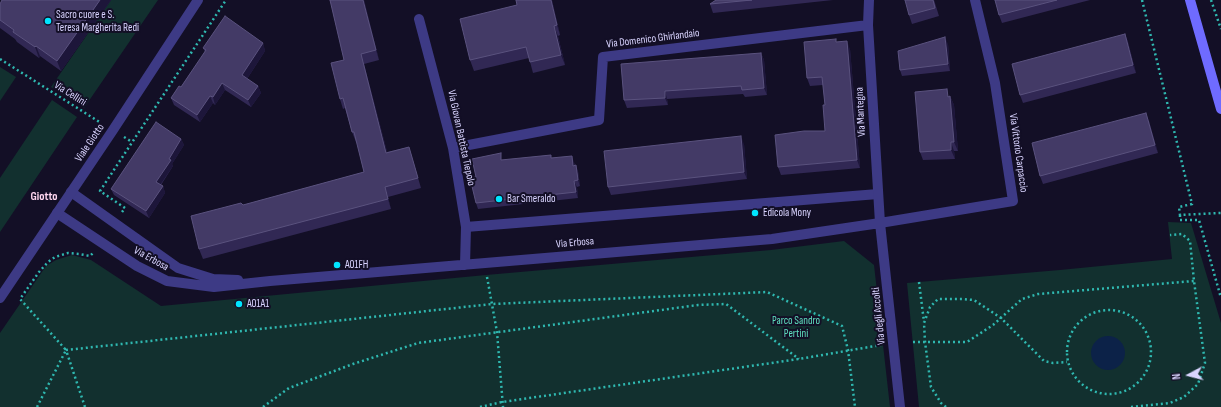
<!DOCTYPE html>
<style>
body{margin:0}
#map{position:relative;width:1221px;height:407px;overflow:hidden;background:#130f26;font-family:"Sofia Sans Condensed",sans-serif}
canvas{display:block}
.north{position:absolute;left:1169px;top:355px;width:40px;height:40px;-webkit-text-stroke:3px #130f26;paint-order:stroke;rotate:263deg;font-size:11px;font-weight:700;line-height:16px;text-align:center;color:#d9d4ff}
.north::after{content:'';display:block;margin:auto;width:14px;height:18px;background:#d9d4ff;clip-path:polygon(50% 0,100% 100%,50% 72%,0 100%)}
</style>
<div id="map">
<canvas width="1221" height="407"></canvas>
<div class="north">N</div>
</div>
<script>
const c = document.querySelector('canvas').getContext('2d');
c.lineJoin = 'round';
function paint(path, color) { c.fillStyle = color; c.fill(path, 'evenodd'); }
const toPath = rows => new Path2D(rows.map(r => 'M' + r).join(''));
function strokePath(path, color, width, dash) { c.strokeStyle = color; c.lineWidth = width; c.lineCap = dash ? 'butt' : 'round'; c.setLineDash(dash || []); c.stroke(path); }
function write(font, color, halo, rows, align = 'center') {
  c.font = font + ' "Sofia Sans Condensed",sans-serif'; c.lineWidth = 4; c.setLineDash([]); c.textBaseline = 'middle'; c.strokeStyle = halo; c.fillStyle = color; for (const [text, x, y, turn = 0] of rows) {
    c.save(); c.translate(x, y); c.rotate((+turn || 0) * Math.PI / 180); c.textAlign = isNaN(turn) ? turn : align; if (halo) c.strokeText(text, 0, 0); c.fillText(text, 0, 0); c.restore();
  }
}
const green = toPath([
 [111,0,158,0,84,108,51,87],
 [0,67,16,77,0,101],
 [52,100,77,117,0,232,0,178],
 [1168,222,1191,223,1221,323,1221,407,919,407,907,283,1060,270,1172,259],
 [844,241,874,265,890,407,0,407,0,333,46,266,56,260,72,255,91,260,161,306,486,275,771,250]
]);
const water = toPath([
 '1091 353a17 17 0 1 1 34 0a17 17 0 1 1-34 0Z'
]);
const path = toPath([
 [1142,0,1192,204,1179,207,1180,215,1221,213],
 [1211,0,1221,29],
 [0,59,101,123],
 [124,137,132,142],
 [122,212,125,208,100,191,226,0],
 [1180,215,1180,220,1199,220,1221,298],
 [487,277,497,332,503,407],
 [919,282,924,322],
 '1067 352a42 42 0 1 1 84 0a42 42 0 1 1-84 0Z',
 [913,342,967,342,993,325,1022,299,1038,294,1194,281],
 [37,407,66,350,20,299,39,272,48,262,55,257,68,253,79,254,90,256,93,253],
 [85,407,66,350,492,304,767,292,842,326,848,350,855,407],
 [263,407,289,388,353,364,418,343,698,305,726,304,799,359],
 [480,407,502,402,799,359,881,345],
 [946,407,941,403,931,387,925,342,924,323,930,307,938,299,962,299,974,300,1001,318,1044,361,1053,363,1067,362],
 [1131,407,1170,403,1184,397,1198,384,1205,363,1194,281,1190,241,1182,234,1170,235]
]);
const service = toPath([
 [466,227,878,194]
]);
const minor = toPath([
 [869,0,868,25,880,223,900,407],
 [419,19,453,148,466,227,465,265],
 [453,148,599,120,603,57,868,25],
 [71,192,178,268,213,279,238,280],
 [57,213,137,266,167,281,214,287,270,281,772,239,880,223,1013,201,995,83,975,0]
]);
const tertiary = toPath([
 [0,298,113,130,198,0]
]);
const secondary = toPath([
 [1190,0,1221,109]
]);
const wall = toPath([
 [111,0,61,71,40,56,39,58,17,42,15,39,0,28,0,4],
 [330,0,364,0,379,60,364,64,387,152,409,147,412,157,421,188,388,197,391,209,203,259,199,249,243,205,364,172,357,142,356,142,352,132,345,108,343,109,340,99,344,60],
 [516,0,552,0,560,35,558,36,565,65,533,73,529,58,474,71,470,60,517,5],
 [716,0,833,0,713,13,710,4],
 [934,0,939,16,912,24,909,15],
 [995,0,1090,0,1002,23,999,15],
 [1125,34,1128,42,1136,73,1023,103,1020,95],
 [837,42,850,49,860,168,781,175,778,167,825,131,825,105,823,85,810,86,807,78],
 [263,43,265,51,247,79,258,86,261,93,251,107,225,90,215,105,213,103,200,122,174,105,171,98,181,87,205,52,203,48],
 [948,44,950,71,902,76,900,70],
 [761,53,764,60,767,95,745,97,743,94,667,99,668,105,627,108,624,100],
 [950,96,954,105,958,151,954,151,955,159,923,160,920,152],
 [1149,121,1158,153,1043,184,1040,176],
 [181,139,184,145,172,164,173,166,161,185,163,186,165,193,149,218,114,195,111,189],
 [744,144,747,179,611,195,608,187],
 [552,158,574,162,575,166,578,171,580,186,577,187,578,198,478,209,476,203,476,177,503,160]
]);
const shadedWall = toPath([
 [100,0,111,0,61,71,57,61],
 [363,0,364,0,379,60,376,50],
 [551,0,552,0,560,35,557,25],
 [554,26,558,36,565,65,561,55],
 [1125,34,1128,42,1136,73,1133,65],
 [945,37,948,44,950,71,948,64],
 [847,41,850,49,860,168,857,160],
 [263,43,265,51,245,82,242,75],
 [36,46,40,56,39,58,35,47],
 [761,53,764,60,767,95,764,88],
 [361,54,364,64,390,162,386,153],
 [222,83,225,90,215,105,213,97],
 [258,86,261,93,251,107,248,100],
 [665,91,667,99,668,105,665,98],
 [210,96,213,103,200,122,197,115],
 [950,96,954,105,958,151,954,142],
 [1146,113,1149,121,1158,153,1155,145],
 [741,136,744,144,747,179,744,172],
 [181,139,184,145,172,164,173,166,158,188,156,182],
 [951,142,954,151,955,159,951,150],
 [572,156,574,162,575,172,573,166],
 [576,165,578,171,580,186,578,180],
 [574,181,577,187,578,198,576,192],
 [163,186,165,193,149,218,146,211],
 [385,187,388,197,391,209,388,199]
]);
const building = toPath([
 [2,0,100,0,57,61,36,46,35,47,13,32,14,30,0,20,0,4,2,0],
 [330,0,363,0,376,50,361,54,386,153,409,147,418,178,385,187,388,199,199,249,191,216,241,203,243,205,364,172,354,132,352,132,343,98,340,99,331,63,344,60,330,0],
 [516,0,551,0,557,25,554,26,561,55,530,62,526,47,470,60,460,19,517,5,516,0],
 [716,0,752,0,710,4,716,0],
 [905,0,933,0,935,8,909,15,905,0],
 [995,0,1057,0,999,15,995,0],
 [225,16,263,43,242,75,258,86,248,100,222,83,213,97,210,96,197,115,171,98,179,86,181,87,206,50,203,48,225,16],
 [1125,34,1133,65,1020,95,1012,64,1125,34],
 [945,37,948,64,900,70,898,51,945,37],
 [836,39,836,42,847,41,857,160,778,167,775,135,804,131,825,131,823,105,825,105,822,77,807,78,804,42,836,39],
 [761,53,764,88,742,90,741,86,665,91,665,98,624,100,621,64,761,53],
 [947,89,948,97,950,96,954,142,951,142,951,150,920,152,915,92,947,89],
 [1146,113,1155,145,1040,176,1032,143,1146,113],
 [156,122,181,139,169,159,171,160,156,182,163,186,146,211,111,189,156,122],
 [741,136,744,172,608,187,604,151,741,136],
 [501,153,501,160,551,155,551,158,572,156,573,166,576,165,578,180,574,181,576,192,476,203,470,178,476,177,472,159,501,153]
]);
const markers = [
 [48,21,4,"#00e5ff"],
 [499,199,4,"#00e5ff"],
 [755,213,4,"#00e5ff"],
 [337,265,4,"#00e5ff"],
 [239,304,4,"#00e5ff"]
];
const poiNames = [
 ["Sacro cuore e S.",56,15],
 ["Teresa Margherita Redi",56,28],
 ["Bar Smeraldo",507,199],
 ["Edicola Mony",763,213],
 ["A01FH",345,265],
 ["A01A1",247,304]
];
const streetNames = [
 ["Via Domenico Ghirlandaio",653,39,-7],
 ["Via Cellini",70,94,32],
 ["Via Mantegna",861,112,-93],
 ["Via Giovan Battista Tiepolo",461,138,78],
 ["Viale Giotto",90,143,-56],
 ["Via Vittorio Carpaccio",1018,153,82],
 ["Via Erbosa",575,243,-5],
 ["Via Erbosa",151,259,29],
 ["Via degli Accolti",879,316,-96]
];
const parkNames = [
 ["Parco Sandro",796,321],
 ["Pertini",796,334]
];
const neighbourhoodNames = [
 ["Giotto",44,197]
];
paint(green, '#12302f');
paint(water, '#0c2248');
strokePath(path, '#2fb8b0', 2.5, [2, 3]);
strokePath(service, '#3d3a85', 10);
strokePath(minor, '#3d3a85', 10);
strokePath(tertiary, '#3d3a85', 10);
strokePath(secondary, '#6f6bff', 10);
paint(wall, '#312854');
paint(shadedWall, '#1d163a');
paint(building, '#433a66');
strokePath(building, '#5a527e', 1);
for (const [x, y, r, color] of markers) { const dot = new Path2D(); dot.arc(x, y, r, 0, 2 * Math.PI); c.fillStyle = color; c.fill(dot); strokePath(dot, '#130f26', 1.5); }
write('11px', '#d9d4ff', '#130f26', poiNames, 'left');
write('11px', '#d9d4ff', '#130f26', streetNames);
write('11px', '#5fe0c0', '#130f26', parkNames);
write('bold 12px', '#ffd6f0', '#130f26', neighbourhoodNames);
</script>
